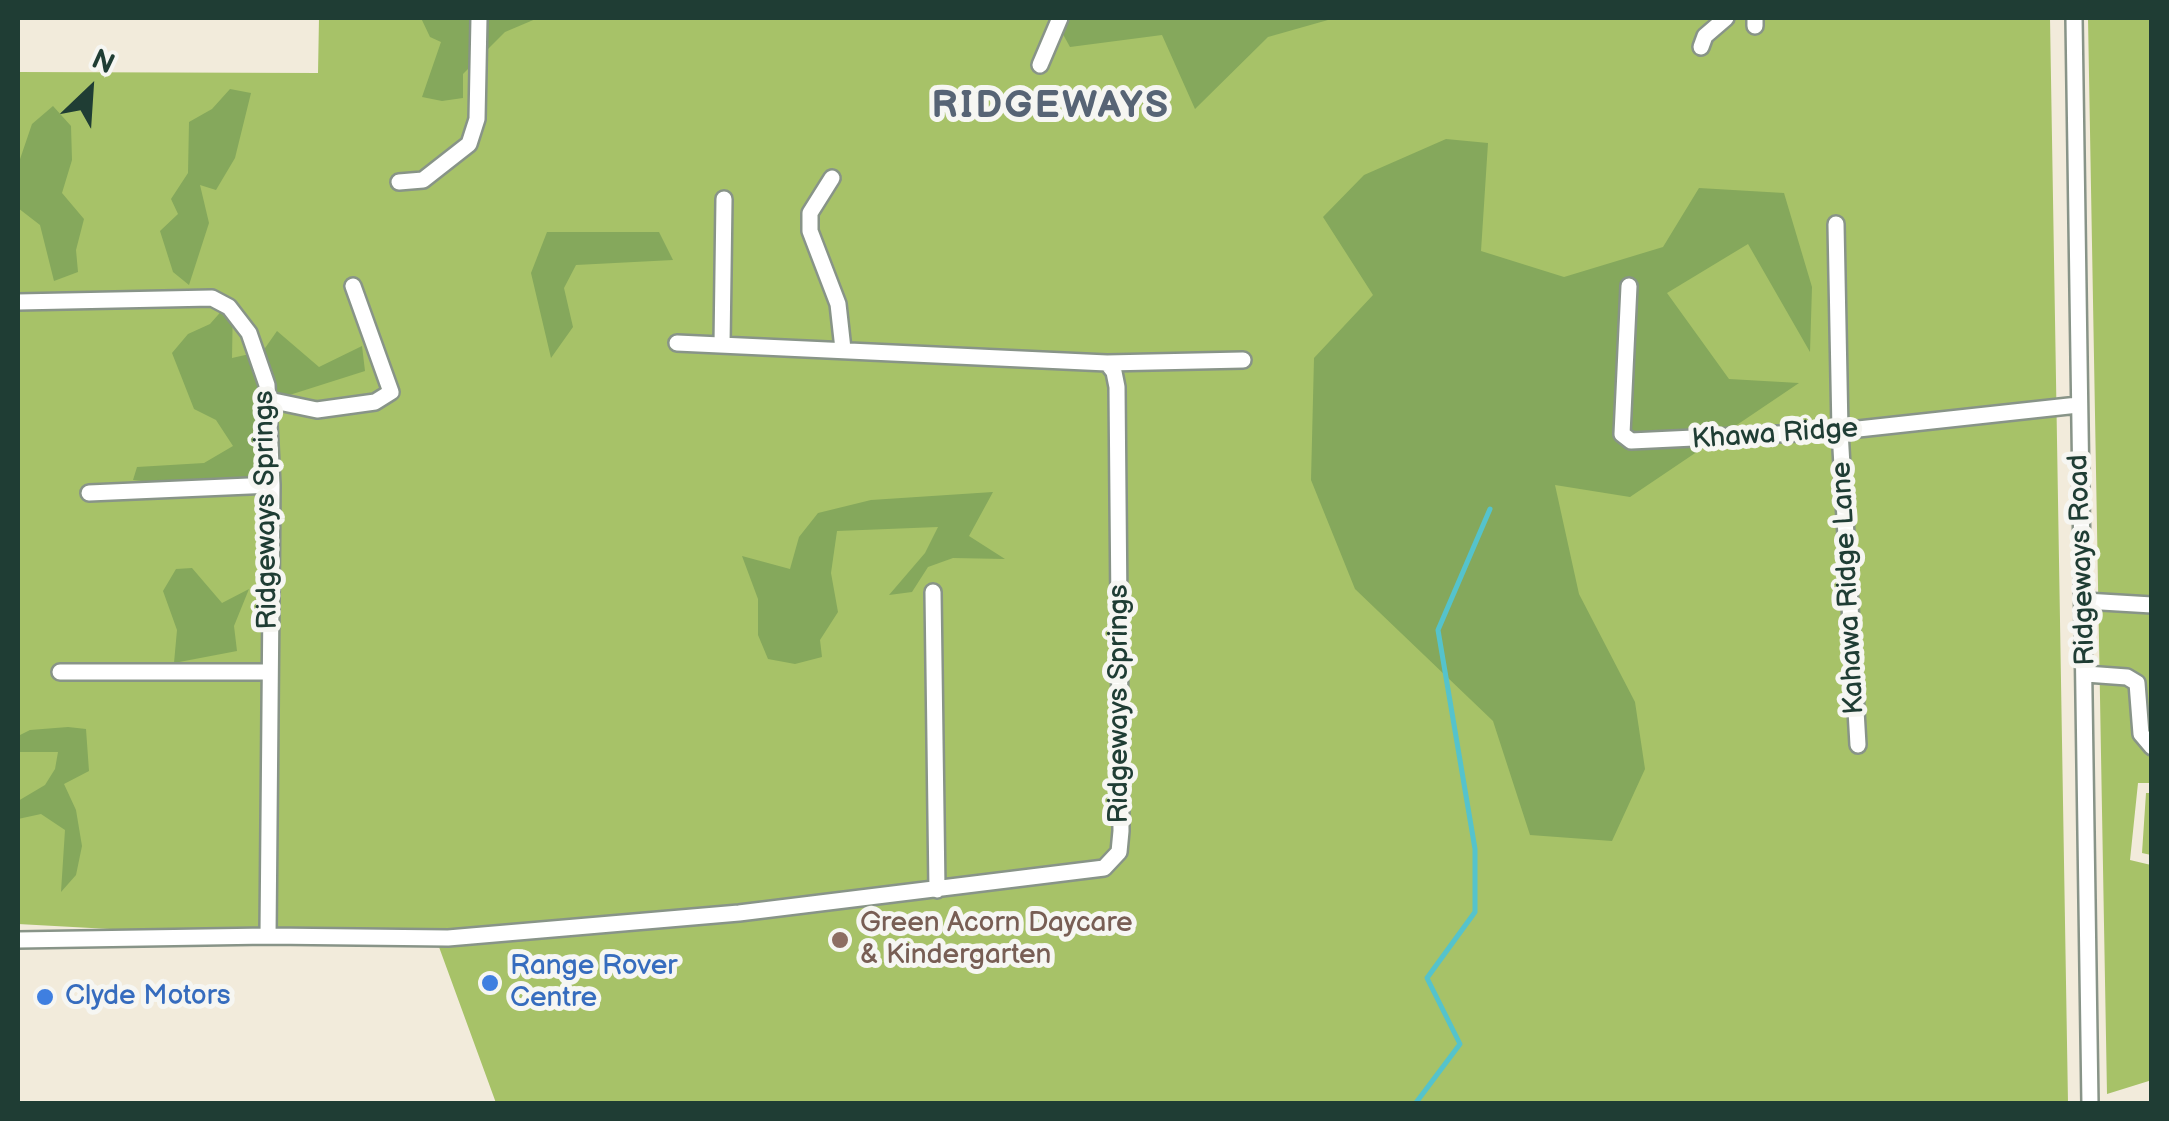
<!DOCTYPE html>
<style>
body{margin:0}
#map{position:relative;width:2169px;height:1121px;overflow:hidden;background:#f2ebdb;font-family:"Balsamiq Sans",sans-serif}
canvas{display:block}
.frame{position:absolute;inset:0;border:20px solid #1f3d34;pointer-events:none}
.north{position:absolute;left:40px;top:40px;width:100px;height:100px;-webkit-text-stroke:8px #f6f6f2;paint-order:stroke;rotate:25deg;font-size:28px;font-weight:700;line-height:40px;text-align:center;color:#1f3d34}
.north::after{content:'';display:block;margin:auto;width:35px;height:45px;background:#1f3d34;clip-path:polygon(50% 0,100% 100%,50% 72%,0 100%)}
</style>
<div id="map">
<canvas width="2169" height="1121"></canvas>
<div class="frame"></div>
<div class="north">N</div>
</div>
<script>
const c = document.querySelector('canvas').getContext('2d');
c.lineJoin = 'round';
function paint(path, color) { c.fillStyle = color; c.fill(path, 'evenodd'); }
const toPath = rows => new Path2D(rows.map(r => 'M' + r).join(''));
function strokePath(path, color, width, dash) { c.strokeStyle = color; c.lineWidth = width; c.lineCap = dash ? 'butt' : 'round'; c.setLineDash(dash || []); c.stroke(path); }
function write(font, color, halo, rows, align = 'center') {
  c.font = font + ' "Balsamiq Sans",sans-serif'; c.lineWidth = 10; c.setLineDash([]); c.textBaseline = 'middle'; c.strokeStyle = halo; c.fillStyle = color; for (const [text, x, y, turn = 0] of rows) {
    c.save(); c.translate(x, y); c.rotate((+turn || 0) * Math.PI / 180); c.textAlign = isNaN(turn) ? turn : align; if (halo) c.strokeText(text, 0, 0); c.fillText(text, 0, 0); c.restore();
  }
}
const green = toPath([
 [319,18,2050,18,2068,1103,496,1103,439,947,18,924,18,72,318,73],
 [2088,18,2152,18,2152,783,2138,783,2130,860,2151,865,2152,1080,2107,1094],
 [2146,793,2151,793,2151,855,2142,853]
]);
const forest = toPath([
 [421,18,538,18,505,32,463,74,463,98,442,101,422,97,441,42,430,37],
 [1054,18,1102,19,1335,18,1268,37,1195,109,1162,35,1070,47],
 [230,89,251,93,235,158,216,190,200,185,209,223,189,285,173,272,160,231,178,214,171,199,188,173,189,122,212,109],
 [53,106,71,126,72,160,62,193,84,219,76,250,78,272,54,281,40,225,18,208,18,165,32,124],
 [1446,139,1488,143,1481,251,1564,277,1663,247,1699,188,1784,193,1812,287,1810,352,1748,244,1667,293,1729,379,1799,383,1630,497,1555,485,1579,594,1635,702,1645,769,1612,841,1530,835,1493,721,1355,589,1311,480,1314,358,1373,295,1323,217,1364,175],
 [547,232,659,232,673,260,576,265,564,288,573,327,551,358,531,273],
 [233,298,232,358,263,351,277,331,319,367,362,346,365,371,258,405,259,473,213,489,133,480,137,467,204,463,233,446,216,420,194,409,172,353,188,334,210,324],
 [993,492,969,536,1005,559,953,558,928,567,912,592,889,595,925,553,938,527,837,531,831,573,838,612,820,640,822,657,795,664,768,659,758,635,758,599,742,556,790,569,799,537,818,513,871,500],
 [192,568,222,603,249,589,234,626,237,651,174,663,177,630,163,591,176,569],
 [68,727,86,729,89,771,64,784,76,810,82,846,76,875,61,892,65,830,41,814,18,819,18,801,45,785,55,769,58,752,18,752,18,736,30,730]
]);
const stream = toPath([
 [1415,1104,1460,1044,1427,978,1475,912,1475,849,1438,630,1490,509]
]);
const street = toPath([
 [1755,18,1755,26],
 [2074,18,2090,1104],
 [1701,47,1705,36,1726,18],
 [1040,65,1060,18],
 [832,178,810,213,810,231,838,304,843,349],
 [399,182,423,180,469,144,477,119,479,18],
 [1836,224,1840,431,1858,745],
 [1629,286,1622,434,1631,441,1840,431,2078,405],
 [18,302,212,298,229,307,249,333,267,385,272,485,268,936,18,940],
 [677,343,1107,363,1243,360],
 [722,345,724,199],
 [269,400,317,410,375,402,391,392,353,286],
 [89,493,272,485],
 [933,592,937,890],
 [2085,601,2152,605],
 [60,672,268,672],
 [2086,674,2127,677,2137,683,2141,734,2152,747],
 [268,936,448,938,739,913,1104,868,1119,852,1121,831,1117,387,1114,372,1107,363]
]);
const markers = [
 [840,940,10,"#8d6e63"],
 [490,983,10,"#3f7fe0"],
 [45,997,10,"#3f7fe0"]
];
const streetNames = [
 ["Khawa Ridge",1775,435,-4],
 ["Ridgeways Springs",267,510,-91],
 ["Ridgeways Road",2083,560,-92],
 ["Kahawa Ridge Lane",1849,588,-93],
 ["Ridgeways Springs",1120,704,-90]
];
const educationNames = [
 ["Green Acorn Daycare",860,924],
 ["& Kindergarten",860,956]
];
const shopNames = [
 ["Range Rover",510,967],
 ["Centre",510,999],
 ["Clyde Motors",65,997]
];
const districtNames = [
 ["RIDGEWAYS",1051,107]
];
paint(green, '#a7c268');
paint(forest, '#85a85c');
strokePath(stream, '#55c3cc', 5);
strokePath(street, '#889488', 20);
strokePath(street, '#fff', 15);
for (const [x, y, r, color] of markers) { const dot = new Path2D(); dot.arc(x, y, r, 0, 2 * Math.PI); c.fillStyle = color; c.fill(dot); strokePath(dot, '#f6f6f2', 4); }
write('28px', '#1f3d34', '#f6f6f2', streetNames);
write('28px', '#785e54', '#f6f6f2', educationNames, 'left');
write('28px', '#366cbe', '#f6f6f2', shopNames, 'left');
c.letterSpacing = '2.5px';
write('bold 38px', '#576475', '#f6f6f2', districtNames);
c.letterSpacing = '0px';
</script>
